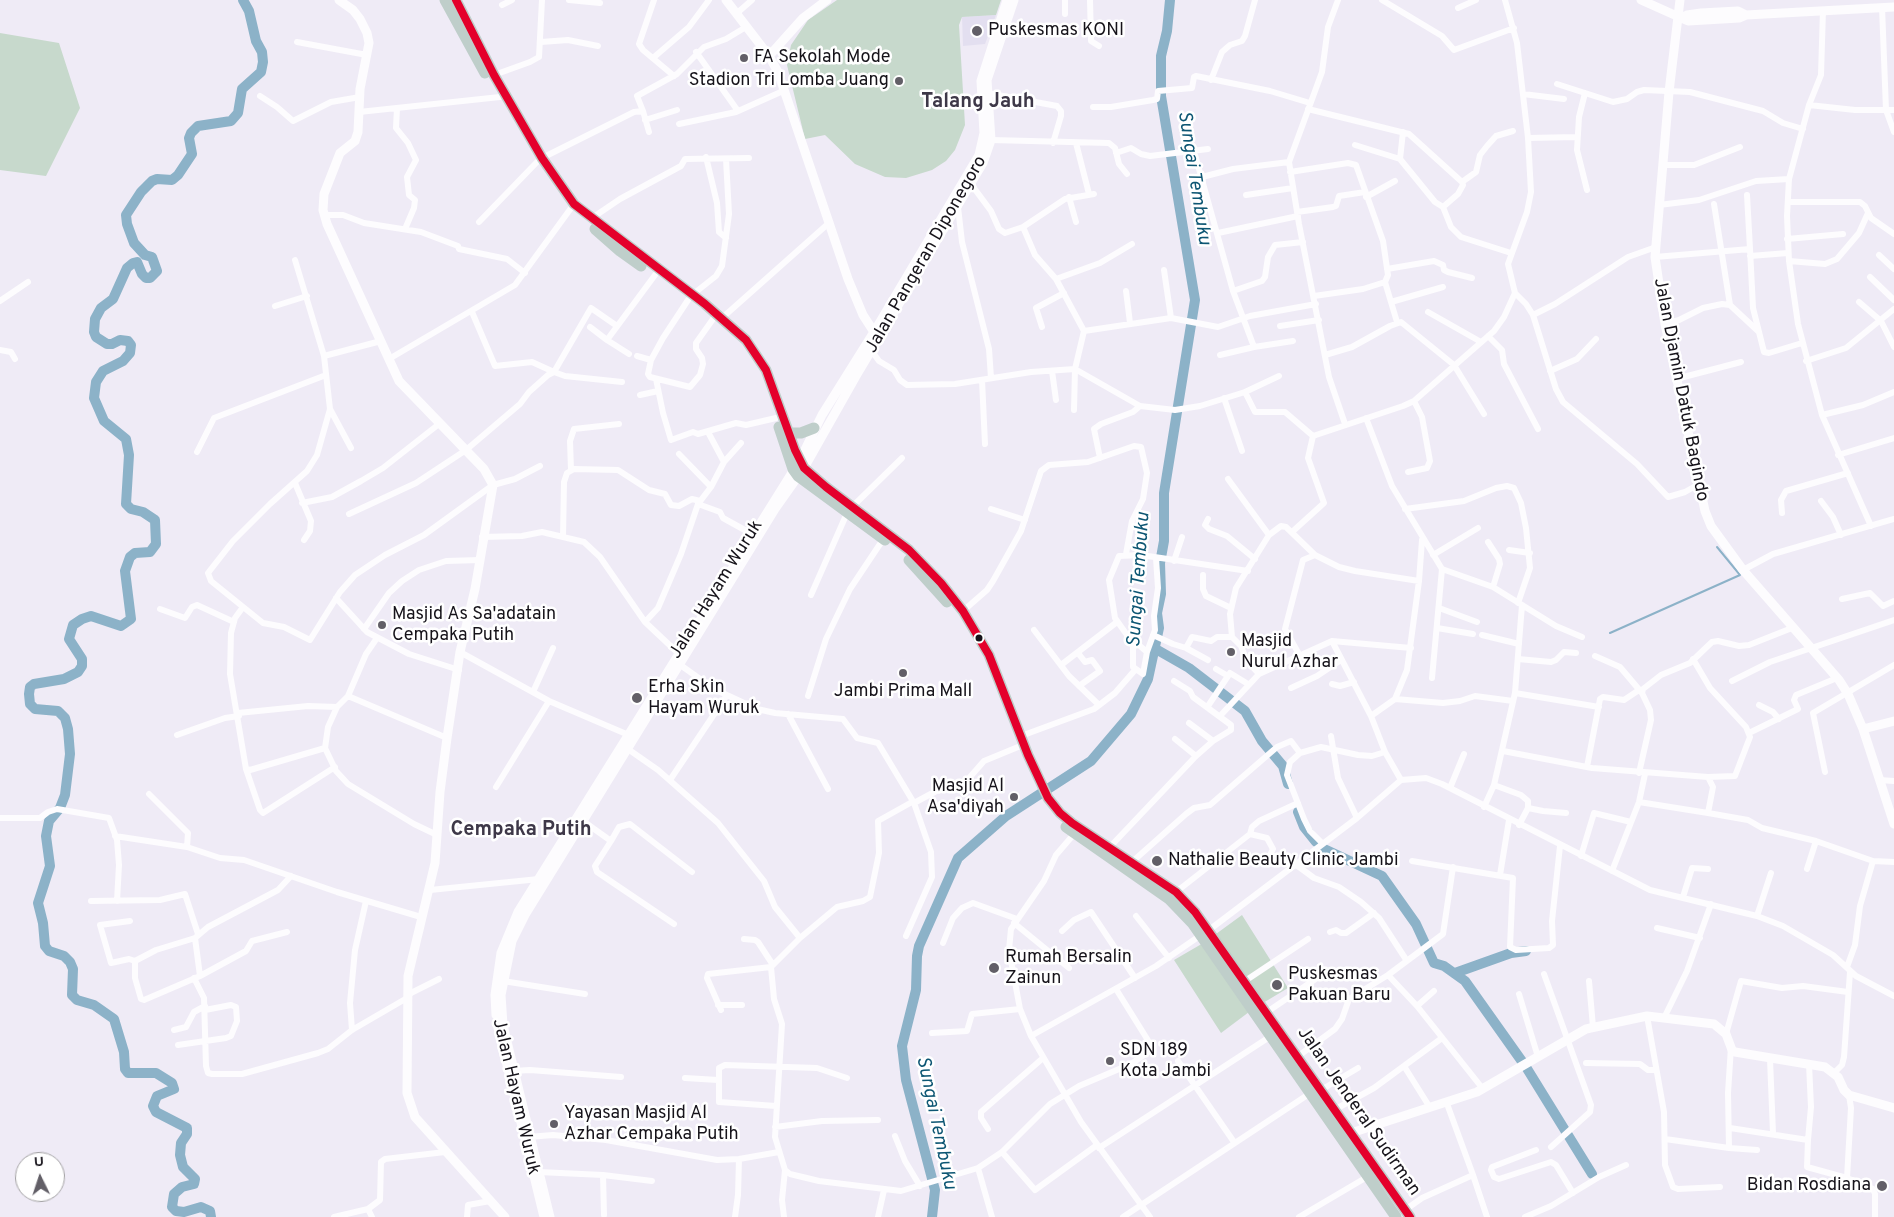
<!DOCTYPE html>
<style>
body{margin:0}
#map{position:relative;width:1894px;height:1217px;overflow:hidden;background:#efebf6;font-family:Overpass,sans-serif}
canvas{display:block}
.north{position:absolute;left:15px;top:1152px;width:50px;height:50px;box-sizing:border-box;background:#fff;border:1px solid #a2a1a3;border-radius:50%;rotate:356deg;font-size:14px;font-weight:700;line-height:20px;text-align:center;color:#16131a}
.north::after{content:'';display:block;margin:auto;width:18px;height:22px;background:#625f67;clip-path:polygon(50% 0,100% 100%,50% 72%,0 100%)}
</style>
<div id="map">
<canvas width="1894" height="1217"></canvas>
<div class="north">U</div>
</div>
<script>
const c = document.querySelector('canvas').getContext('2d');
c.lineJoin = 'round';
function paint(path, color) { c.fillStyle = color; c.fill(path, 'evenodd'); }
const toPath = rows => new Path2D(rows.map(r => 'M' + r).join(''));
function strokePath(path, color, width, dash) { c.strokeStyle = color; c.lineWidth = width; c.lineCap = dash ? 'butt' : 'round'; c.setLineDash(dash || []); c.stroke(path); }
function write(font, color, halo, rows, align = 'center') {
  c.font = font + ' Overpass,sans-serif'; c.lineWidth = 5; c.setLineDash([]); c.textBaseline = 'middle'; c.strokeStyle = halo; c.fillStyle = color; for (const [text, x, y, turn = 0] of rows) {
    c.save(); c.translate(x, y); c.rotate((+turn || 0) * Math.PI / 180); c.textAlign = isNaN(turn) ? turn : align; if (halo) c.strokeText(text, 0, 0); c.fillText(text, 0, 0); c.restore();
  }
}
const medical = toPath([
 [996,15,985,44,963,46,962,17]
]);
const green = toPath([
 [837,0,1001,0,996,15,962,17,959,25,965,125,955,150,946,161,932,170,906,178,885,177,855,164,825,135,805,139,787,65,791,45,808,20],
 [0,33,59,43,80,108,46,176,0,170],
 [1242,915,1288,988,1253,1009,1221,1033,1174,960,1205,942]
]);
const stream = toPath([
 [1610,633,1740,575,1717,547]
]);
const river = toPath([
 [1154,648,1189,668,1245,711,1262,741,1283,766,1288,784],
 [1298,812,1304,827,1316,842],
 [1322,848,1382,876,1416,924,1434,963,1444,966,1465,981,1526,1067,1592,1174],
 [1455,973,1511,953,1526,951],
 [211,1217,210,1211,201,1207,184,1212,176,1211,172,1207,174,1194,182,1187,194,1184,195,1179,183,1167,180,1155,181,1143,187,1134,187,1128,156,1112,153,1106,157,1096,174,1089,172,1083,156,1073,128,1073,125,1069,124,1052,114,1019,94,1005,77,1000,72,995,73,969,70,962,64,956,49,951,45,946,43,923,38,903,50,866,46,836,49,821,60,808,65,795,70,754,68,729,65,718,58,711,35,709,30,704,29,694,30,687,34,684,64,679,78,672,82,666,82,659,69,639,73,625,82,619,91,616,121,626,131,619,125,571,130,557,135,553,150,552,156,544,155,520,143,512,131,509,126,504,129,455,126,439,104,421,94,398,96,382,103,371,123,361,130,353,131,345,128,341,120,340,112,344,107,344,96,337,94,332,95,319,101,308,113,299,127,268,133,263,137,262,142,274,146,278,150,278,157,271,152,257,145,255,134,243,127,224,126,215,141,192,152,181,157,179,172,180,178,175,192,154,189,138,191,133,198,126,231,121,238,113,242,89,261,72,263,62,262,52,256,41,249,11,243,0],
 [932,1217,935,1190,906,1080,902,1046,916,990,917,956,919,946,958,858,1006,816,1091,761,1131,714,1148,679,1159,628,1157,613,1161,594,1160,563,1164,541,1164,493,1195,300,1161,96,1161,56,1167,31,1170,0]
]);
const street = toPath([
 [569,0,600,3],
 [654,0,639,44,643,50,674,76],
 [1090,0,1091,41,1099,46],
 [1338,0,1328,27,1322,72,1289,162,1299,224,1329,377,1345,424],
 [1382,0,1442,36,1454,50,1514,28],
 [1505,0,1517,43,1528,138,1531,192,1527,212,1508,264,1515,293,1526,304,1533,315,1555,304,1628,257,1656,247],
 [502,5,512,0],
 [1882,7,1886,110,1894,132],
 [1458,8,1476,0],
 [1823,10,1821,75,1809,105,1789,179,1787,216,1789,261,1798,324,1822,415,1871,526],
 [736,14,752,0],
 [1065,14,1065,0],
 [297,42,367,55],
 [541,42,568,40,598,46],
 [696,52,738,111],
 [653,58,689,27,709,0],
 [494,75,530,62,539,57,542,0],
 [1211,80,1222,52,1230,45,1242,41,1245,36,1255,0],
 [1557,84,1613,102,1627,99,1637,92,1644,90,1690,92,1763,111,1783,123,1803,129],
 [987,93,1057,106,1061,111,1061,116,1053,143],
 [1585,93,1579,117,1577,150,1587,190],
 [1523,94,1564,99],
 [260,96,277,107,293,121,331,102,360,97],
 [1809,105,1855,110,1894,110],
 [1093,107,1111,107,1153,100,1157,99,1158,91,1192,88,1194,77,1196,76,1270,91,1310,103],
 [397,108,396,128,408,143,416,160,407,177,409,195,415,200,414,208,405,229],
 [1308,109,1409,134,1462,182],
 [643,111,637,96,677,74,704,47,726,39,746,27],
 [359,112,500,97],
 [645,120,677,110],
 [679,124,736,112,783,91],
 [1528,138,1577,137],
 [991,140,1109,143,1115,148,1119,164,1127,174],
 [1076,143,1089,194],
 [1355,145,1400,159,1435,202,1443,207,1458,194,1463,185,1462,182,1476,172,1480,155,1487,146,1496,136,1513,131],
 [1194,151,1233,291,1254,347],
 [1116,153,1131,148,1141,154,1150,156,1208,149],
 [706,157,717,203,719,232,726,238],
 [542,158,634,112,643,111,649,132],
 [1400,159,1403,132],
 [1663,165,1694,165,1740,147],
 [1290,172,1348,163,1356,165,1383,241,1388,275,1385,282,1397,322],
 [1202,177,1233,169,1289,162],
 [971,184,991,211,999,229,1005,233,1023,227,1065,199,1094,194],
 [1246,195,1293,188],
 [1069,197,1076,222],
 [1366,197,1395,181],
 [1788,202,1860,202,1865,206,1871,218,1894,234],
 [1714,204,1730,305],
 [1659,205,1699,200,1756,181,1789,179],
 [958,207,962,242,989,349,991,378],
 [1443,207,1451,227,1461,237,1511,253],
 [1297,212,1333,207,1336,206,1339,196,1365,192],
 [324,215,343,215,364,223,421,232,458,246,459,249,507,259,525,273],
 [592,218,620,199,681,166,685,159,749,158],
 [479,222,537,162],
 [1023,227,1035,255,1056,279,1084,331],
 [1218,233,1298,216],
 [1787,239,1843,234],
 [1750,249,1753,308,1764,352,1769,353,1802,343],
 [1879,255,1894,269],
 [1750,256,1788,253],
 [1655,257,1750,249,1747,195],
 [295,260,324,356,330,409,317,455,307,471,270,504,233,541,208,573,211,581,263,623,284,627,310,640,340,592,355,575,385,555,424,535,493,485,515,479,540,466],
 [1789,261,1825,264,1837,259,1859,233,1868,213],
 [1387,269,1434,261,1443,265,1444,270,1448,272,1472,278],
 [1164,270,1171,318],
 [1870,277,1894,300],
 [1056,279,1100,263,1132,244],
 [1126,291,1130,323],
 [1233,291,1262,281,1265,277,1268,257,1275,245,1303,242],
 [692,295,716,276,722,266,729,214,726,159],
 [1314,296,1363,289,1385,282],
 [0,301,28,282],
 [1391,302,1443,287],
 [1859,302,1881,321,1894,347],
 [275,306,307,296],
 [472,312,495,366,532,362,554,372,591,308,617,326],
 [1428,312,1481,342],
 [1533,315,1556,389,1563,402,1637,464,1668,497,1685,492,1699,484],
 [722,318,830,222],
 [1665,324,1679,320,1703,308,1722,304,1730,305,1759,332],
 [1280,326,1319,320],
 [590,327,607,340],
 [1042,327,1036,308,1064,293],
 [1084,331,1171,318,1218,327,1250,316,1316,304],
 [1488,336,1502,350,1504,364,1538,429],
 [0,350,11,352,15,359],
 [871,350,879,361,894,370,900,380,907,385,955,384,1031,372,1075,369,1140,406,1175,410,1200,406,1245,392,1279,376],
 [629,354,607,340,655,275],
 [1220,355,1254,347,1293,341],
 [1325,355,1352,347,1390,326,1401,322,1454,365,1484,414],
 [324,356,381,341],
 [637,356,651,360,663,338,688,300],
 [389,359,515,285,574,204],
 [651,360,648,374,650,377,690,387,700,375,703,364,702,358,696,349,696,343,713,319],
 [1806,361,1846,348,1894,309],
 [1052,371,1056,400],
 [1550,371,1577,359,1596,339],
 [656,379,663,413,671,440,693,432,698,434,736,423,746,425,776,418],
 [1676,379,1741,362],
 [982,380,985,444],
 [1245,392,1255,412,1285,412,1313,436],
 [640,395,658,391],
 [1224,398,1242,451],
 [330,409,351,448],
 [1074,410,1075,369,1084,331],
 [1822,415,1863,405,1894,392],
 [1366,418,1392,486,1442,569,1493,587,1556,626,1582,637],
 [708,432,724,462,711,487],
 [1313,436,1403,406,1414,401,1494,331,1504,317,1515,293],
 [197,452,214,418,326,375],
 [1838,455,1894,438],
 [1100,458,1094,429,1101,424,1133,412,1140,406],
 [724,462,741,443],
 [571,470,570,441,574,429,619,424],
 [1408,472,1427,468,1430,461,1422,417,1414,401],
 [1228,479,1269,535],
 [295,483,311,521,310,531,304,540],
 [1821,501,1833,517,1841,535],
 [302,503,332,497,361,481,383,468,439,424],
 [698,504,720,512,723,518,752,534],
 [853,506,902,458],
 [991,509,1025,520],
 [1405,509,1464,501,1496,488,1507,486,1514,488,1521,503,1526,528,1530,568,1518,603],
 [1782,513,1781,500,1786,491,1848,473],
 [349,514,416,483,466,450,520,404,529,392,548,375,554,372,565,376,622,382],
 [1208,519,1205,525,1209,529,1227,536,1255,559],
 [1292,532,1324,503,1308,458,1313,436],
 [482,537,522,536,542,532,584,542,600,557,645,622,678,653],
 [563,537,564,482,567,473,574,469,618,470,649,490,665,494,671,505,679,506,692,499,700,501],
 [1488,542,1499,559,1500,564,1493,587],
 [1509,550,1530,553],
 [1433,555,1478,528],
 [1174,561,1182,537],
 [1743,570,1773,554,1894,519],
 [1203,575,1203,589,1206,596,1231,608],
 [811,595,847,513],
 [336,598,367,632,409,654,459,670],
 [1842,599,1870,593,1883,606,1894,601],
 [243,607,235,618,231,633,230,674,246,769,250,770,325,748,336,771,348,784,414,824,437,835],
 [1439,608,1477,622],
 [160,609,185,618,192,607,197,605,234,622],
 [963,611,987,590,993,581,1021,531,1041,471,1049,465,1088,462,1134,446,1141,447,1147,473,1143,499,1132,521,1126,554],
 [645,622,658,608,681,554,698,504,711,487,679,454],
 [1437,628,1473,634],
 [364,629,389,593,402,581,419,570,446,561,480,560],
 [1034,630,1069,676,1099,705],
 [1153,635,1173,644,1186,648,1208,660],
 [1482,635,1519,644],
 [1332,641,1411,648],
 [1136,643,1133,647,1133,667,1143,674,1147,652,1127,635,1115,618,1109,580,1119,556,1141,555,1248,571],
 [1186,648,1192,637,1211,641,1217,637,1232,637],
 [460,652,549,701,631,736],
 [1147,652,1155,630,1154,616,1158,588,1156,558],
 [1078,653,1085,662,1092,660,1100,671,1079,686],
 [1300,656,1285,629,1303,560,1315,555,1339,567,1355,571,1419,581],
 [1595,656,1620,667,1642,693,1650,710,1651,720,1639,773],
 [1518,659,1551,662,1556,660,1564,652,1576,653],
 [1693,659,1710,688,1746,727,1750,737,1735,776,1708,777],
 [679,664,714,689,757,709,775,713,843,719,857,738,878,743,914,803,931,852,932,877,906,936],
 [1061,665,1117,622],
 [1216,669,1228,676],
 [1259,674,1247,661,1241,646,1232,637,1230,614,1236,588,1269,535,1281,526,1286,527,1315,555],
 [1432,678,1442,569],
 [1174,681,1190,691,1193,697,1231,725,1231,730,1213,741],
 [1732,681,1770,662,1894,620],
 [1332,684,1340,686,1354,682],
 [1291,688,1317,676,1341,660],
 [533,692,553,648],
 [1515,693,1599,707],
 [1642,693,1643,689,1661,675,1690,663,1712,642,1718,641,1739,646,1749,645,1792,628],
 [348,696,447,738],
 [808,696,826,639,850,589,884,538],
 [1395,699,1443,703,1460,701,1475,696,1513,701],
 [1759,705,1773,712,1779,719],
 [1208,706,1230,673,1248,684],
 [238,713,308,706,337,707,348,696,366,654,377,638],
 [788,714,828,789],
 [1220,716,1259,674,1332,641,1371,716],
 [1749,733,1798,709,1794,700,1796,695,1837,678],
 [177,735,225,718,239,716],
 [1021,736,1094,709,1115,693,1135,670],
 [1331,736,1338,778,1357,818],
 [1175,739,1196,756],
 [625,747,658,770,718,823,764,881,775,907,800,938,771,967,774,999,782,1024,775,1137,785,1170,790,1174,819,1181,901,1191,978,1168,1002,1152,1050,1104,1079,1086,1131,1064,1147,1053,1149,1042,1116,989],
 [325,748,328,727,337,707],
 [1503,751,1592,768,1708,777,1713,787,1708,813,1748,820,1762,828,1816,841,1873,861,1860,906,1855,945,1847,967],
 [1587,767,1600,699,1603,697,1624,700,1639,690],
 [246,769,260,810,263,813,335,767],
 [1825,772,1813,713,1894,665],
 [670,780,727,695],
 [1401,780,1385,752,1371,716,1395,699,1407,670,1419,581,1422,540],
 [1879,780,1894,781],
 [1494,785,1521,795,1528,801,1528,808,1519,825],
 [496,787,549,701],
 [1450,788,1464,754],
 [149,794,188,833,187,847],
 [1639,802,1708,813],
 [914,803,940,789,955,789,963,785,984,761,1018,747],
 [1484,807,1494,785,1515,693,1522,605],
 [1528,808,1543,811,1566,813],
 [0,818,40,818,48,812,57,809,109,818,117,840,119,865,117,901],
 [583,821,611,841,619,827,630,824,692,872],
 [1074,834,1056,855,1044,881,1011,929,1009,950,1020,1009,1031,1036,1081,1122,1150,1217],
 [1250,834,1252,827,1259,821,1298,803],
 [115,836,187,847,220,858,244,860,337,892,421,917],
 [611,841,595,866,597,872,674,924],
 [1322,843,1310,831,1304,819,1287,775,1290,762,1300,753,1321,747,1358,755,1372,756,1385,752],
 [1109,848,1196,756,1213,741,1189,723],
 [1581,856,1594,813,1631,822],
 [1412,861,1513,878,1510,947,1516,950,1549,948,1553,945,1552,921,1560,846],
 [1873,861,1894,862],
 [1132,862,1186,814,1194,808,1210,805,1277,747,1291,741,1300,753],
 [1295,864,1314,878,1339,887,1361,902,1379,918,1407,961],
 [1807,869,1816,841],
 [1612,871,1639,802,1645,774],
 [1500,875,1509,820],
 [430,890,539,879],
 [1176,892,1250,834,1267,838,1273,849,1271,853],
 [1683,897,1692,868,1708,869],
 [91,901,160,900,185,894,198,934],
 [1136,916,1169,958],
 [1757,916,1771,873],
 [130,921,100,925,111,963,129,959,135,961],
 [1014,923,1069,968],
 [1657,928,1700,938],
 [1209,930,1357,818,1401,780,1426,778,1442,784,1650,890,1757,916,1783,926,1833,955,1856,976,1894,996],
 [1062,931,1074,920,1091,912,1135,978],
 [287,932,252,941,246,951,200,976,144,1000,141,999,135,978,135,961,156,950,195,938,208,927,278,890,291,876],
 [1330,932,1336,930,1341,933,1346,933,1374,913],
 [195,938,200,976],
 [800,938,837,907,863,901,870,897,879,853,878,821,912,802],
 [744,939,755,940,758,942,773,965],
 [943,943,953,918,962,908,973,903,1017,919],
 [1544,974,1591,1105,1590,1112,1551,1147],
 [1388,975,1417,1006,1483,1089],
 [194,978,204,998,206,1066,208,1073,212,1074,242,1074,318,1053,328,1049,352,1030,407,998],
 [503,981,585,994],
 [1245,981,1308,939],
 [1589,981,1593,1027],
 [1519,994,1538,1057],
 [407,995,439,979],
 [718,1005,742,1005],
 [1417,1006,1434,991],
 [721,1010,707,978,708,974,771,967],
 [1267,1012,1320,976],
 [1647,1016,1664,1112,1665,1165,1673,1187,1678,1189,1720,1187],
 [1665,1016,1687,971,1711,904],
 [174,1030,186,1027,194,1012,205,1006],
 [352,1030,350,1003,355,950,366,901],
 [932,1033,967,1031,972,1014,1020,1009],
 [1726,1034,1741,981,1782,988,1803,986,1848,992],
 [1031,1036,1156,966,1201,935],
 [178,1045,226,1038,231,1036,237,1021,236,1007,231,1005,205,1010],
 [1297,1057,1335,1029,1342,1019,1349,999,1388,975,1443,934,1453,867],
 [1770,1059,1773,1133],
 [1178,1061,1234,1142],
 [1586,1063,1640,1064,1648,1070,1656,1070],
 [1404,1066,1429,1106],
 [513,1071,530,1070,621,1077],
 [1834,1073,1842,1065,1844,1057,1850,972],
 [685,1078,718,1080],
 [1321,1090,1358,1068],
 [1446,1101,1473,1175],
 [776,1106,719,1102,719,1068,725,1065,817,1068,847,1078],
 [1334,1110,1374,1088,1442,1038],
 [775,1127,822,1121,878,1120],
 [1730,1128,1808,1140,1807,1167,1847,1178,1873,1189,1875,1194,1875,1217],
 [988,1129,981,1118,981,1112,1043,1058],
 [895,1136,905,1161,920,1186],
 [528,1137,553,1135,606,1140,717,1160,739,1159,779,1152],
 [1665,1139,1729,1148,1728,1093,1731,1047],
 [1808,1140,1811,1107,1809,1064],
 [1099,1148,1271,1036],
 [1729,1148,1757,1150],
 [1536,1150,1492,1167,1491,1170,1494,1177,1499,1179,1551,1162,1556,1165,1573,1193],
 [1002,1152,1035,1190,1097,1145],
 [978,1168,992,1217],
 [539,1172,603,1175,604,1215],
 [603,1175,652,1181],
 [1847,1178,1851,1108,1849,1095],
 [368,1209,372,1217],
 [1405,1210,1422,1198,1473,1175,1487,1217],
 [334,1217,368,1209,380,1200,381,1162,385,1159,445,1152],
 [467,1217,468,1205,490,1201],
 [735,1217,738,1195,739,1159],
 [784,1217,782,1200,785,1170],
 [878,1217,884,1190],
 [1123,1217,1309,1094],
 [1299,1217,1367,1177],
 [1525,1217,1551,1206,1599,1177,1626,1165]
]);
const secondary = toPath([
 [339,0,353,10,360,19,367,33,369,43,360,89,358,132,355,141,340,153,324,194,323,210,327,224,399,381,484,469,493,485,475,589,460,652,447,738,440,792,435,863,408,976,407,1093,415,1117,505,1217],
 [726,0,769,56,778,72,848,279,863,315,874,332],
 [1641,0,1688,21,1739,18,1746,15,1894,7],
 [1680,0,1669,92,1655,257,1665,324,1705,511,1711,526,1743,570,1839,680,1848,694,1863,729,1894,824],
 [1679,19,1687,15,1701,13,1738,11,1746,15],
 [769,56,803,18,827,0],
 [1863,729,1894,721],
 [496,1015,495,995,501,953,518,912,800,460,822,415,874,332,979,155,984,133,981,81,1007,0],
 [498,1028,544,1217],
 [1351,1133,1477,1092,1586,1029,1647,1016,1714,1024,1726,1034,1732,1050,1735,1052,1825,1067,1838,1077,1844,1090,1849,1095,1894,1108],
 [550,1217,503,1025,501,995,512,941,525,915,697,636,775,509,804,468,856,376,983,163,991,140,987,80,1014,0]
]);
const highway = toPath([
 [445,0,485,73],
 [456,0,494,75,542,158,574,204,705,304,746,340,766,370,795,450,804,468,826,487,909,550,941,583,963,611,989,655,1028,755,1048,798,1060,813,1072,823,1176,892,1195,912,1410,1217],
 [595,229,620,251,641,266],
 [779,427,793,469,798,476,885,540],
 [789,433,801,433,814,428],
 [909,560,947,602],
 [1066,827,1169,899,1193,924,1396,1217]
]);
const bus1 = toPath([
 [456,0,494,75,542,158,574,204,705,304,746,340,766,370,795,450,804,468,826,487,909,550,941,583,963,611,989,655,1028,755,1048,798,1060,813,1072,823,1176,892,1195,912,1410,1217]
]);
const markers = [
 [977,31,6,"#625f67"],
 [744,58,5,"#625f67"],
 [899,81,5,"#625f67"],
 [382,625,5,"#625f67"],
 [979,638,4.5,"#16131a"],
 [1231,652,5,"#625f67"],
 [903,673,5,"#625f67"],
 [637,698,6,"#625f67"],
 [1014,797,5,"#625f67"],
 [1157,861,6,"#625f67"],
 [994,968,6,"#625f67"],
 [1277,985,6,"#625f67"],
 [1110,1061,5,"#625f67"],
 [554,1124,5,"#625f67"],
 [1882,1186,6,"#625f67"]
];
const poiNames = [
 ["Puskesmas KONI",988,31],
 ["FA Sekolah Mode",754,58],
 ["Stadion Tri Lomba Juang",889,81,"right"],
 ["Masjid As Sa'adatain",392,615],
 ["Cempaka Putih",392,636],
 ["Masjid",1241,642],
 ["Nurul Azhar",1241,663],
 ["Erha Skin",648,688],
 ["Hayam Wuruk",648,709],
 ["Jambi Prima Mall",903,692,"center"],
 ["Masjid Al",1004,787,"right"],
 ["Asa'diyah",1004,808,"right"],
 ["Nathalie Beauty Clinic Jambi",1168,861],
 ["Rumah Bersalin",1005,958],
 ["Zainun",1005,979],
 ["Puskesmas",1288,975],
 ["Pakuan Baru",1288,996],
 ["SDN 189",1120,1051],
 ["Kota Jambi",1120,1072],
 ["Yayasan Masjid Al",564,1114],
 ["Azhar Cempaka Putih",564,1135],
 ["Bidan Rosdiana",1871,1186,"right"]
];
const streetNames = [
 ["Jalan Pangeran Diponegoro",927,255,-60],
 ["Jalan Djamin Datuk Bagindo",1680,390,79],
 ["Jalan Hayam Wuruk",717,590,-58],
 ["Jalan Hayam Wuruk",515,1097,77],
 ["Jalan Jenderal Sudirman",1358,1112,55]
];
const waterNames = [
 ["Sungai Tembuku",1193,178,81],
 ["Sungai Tembuku",1140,580,-86],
 ["Sungai Tembuku",935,1123,78]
];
const quarterNames = [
 ["Talang Jauh",978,103],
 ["Cempaka Putih",521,831]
];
paint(medical, '#e3dff0');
paint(green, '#c7d9cc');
strokePath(stream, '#8cb2c8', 2);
strokePath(river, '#8cb2c8', 10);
strokePath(street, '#fdfcfe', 6);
strokePath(secondary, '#fdfcfe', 9);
strokePath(highway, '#bfceca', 11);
strokePath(bus1, '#e4002b', 8);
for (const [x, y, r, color] of markers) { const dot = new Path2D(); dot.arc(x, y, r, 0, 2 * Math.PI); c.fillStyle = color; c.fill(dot); strokePath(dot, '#fff', 2); }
write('18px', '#16131a', '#fff', poiNames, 'left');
write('18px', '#16131a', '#fff', streetNames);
write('italic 19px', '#0d5673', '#fff', waterNames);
write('bold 20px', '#3e3848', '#fff', quarterNames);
</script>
